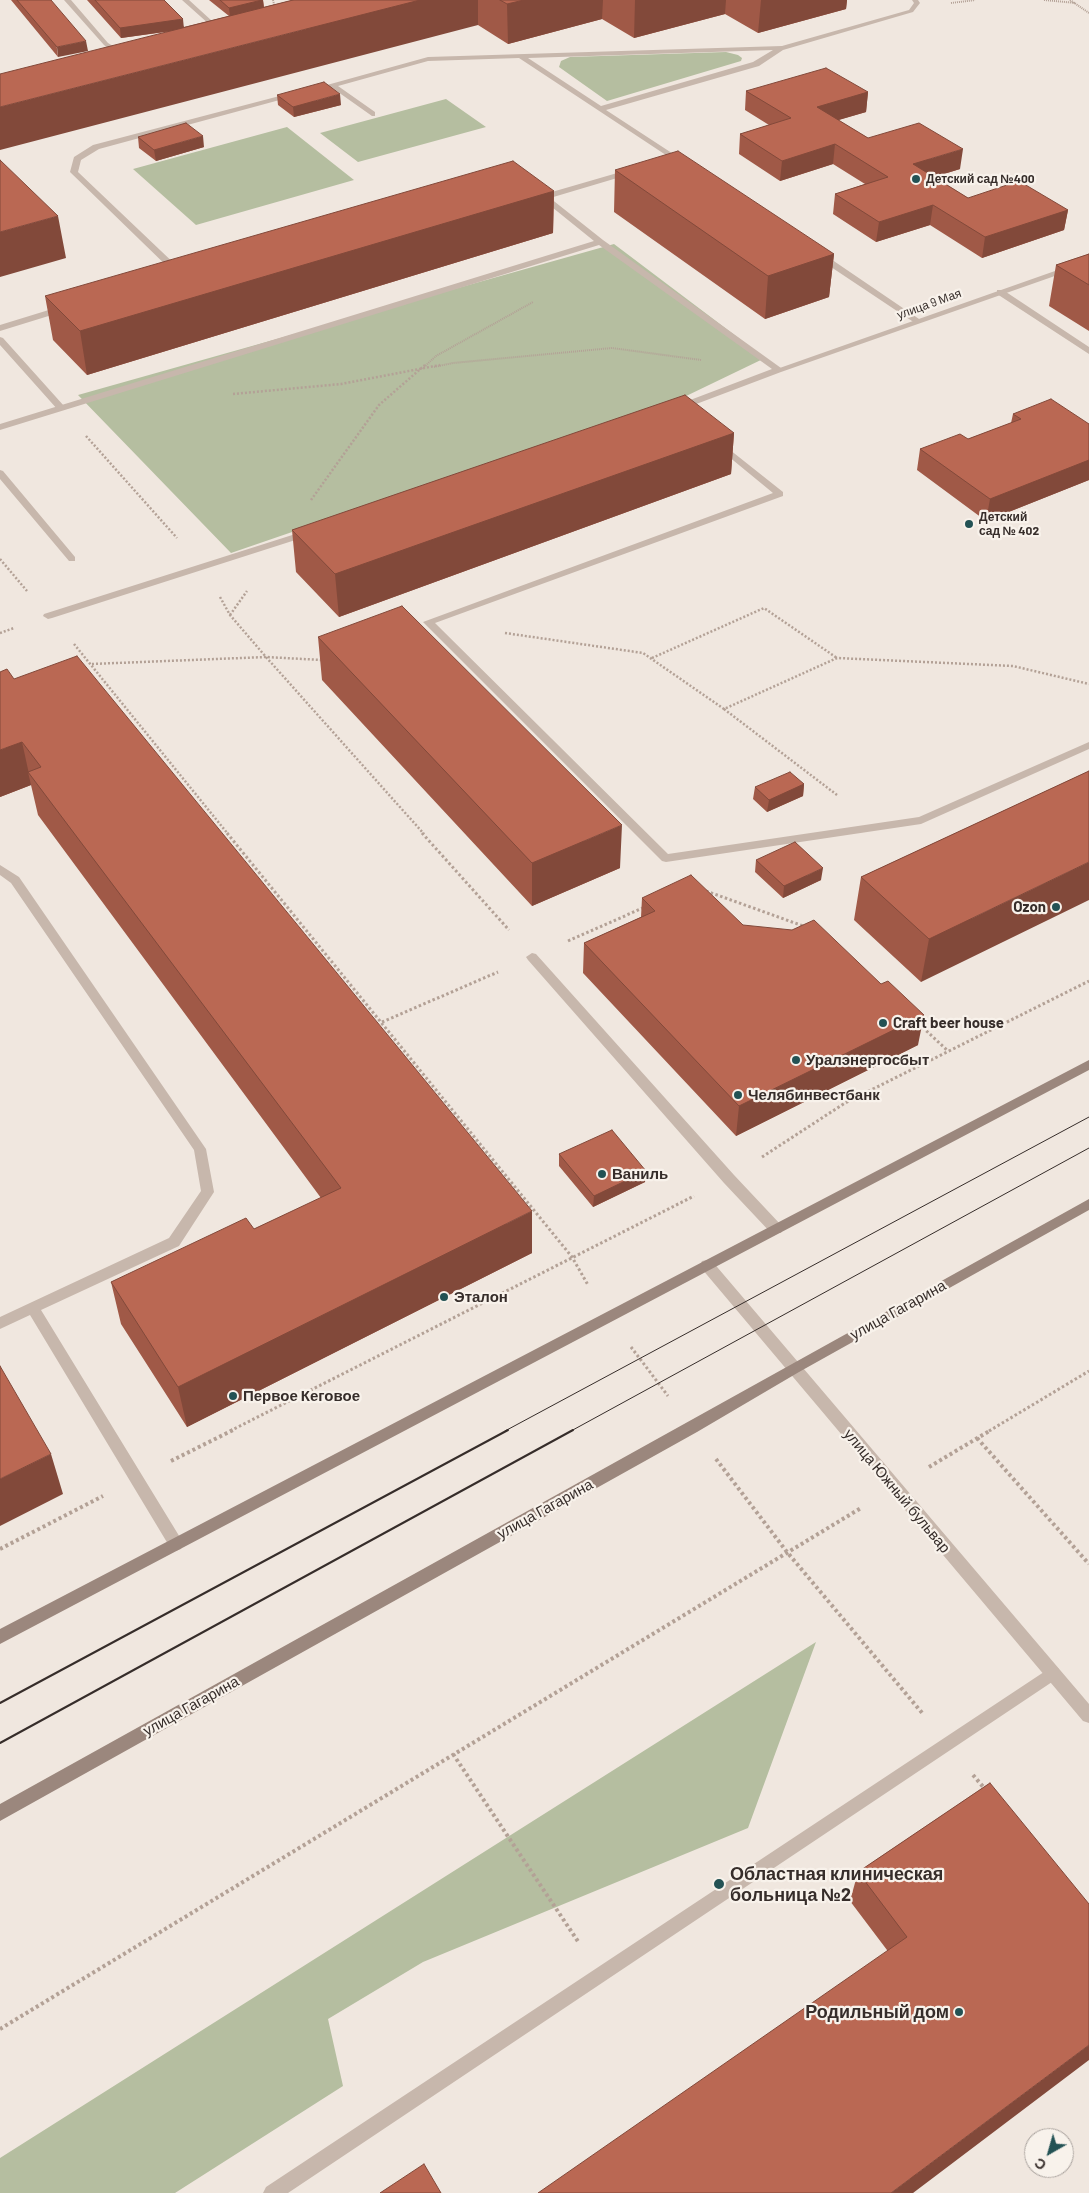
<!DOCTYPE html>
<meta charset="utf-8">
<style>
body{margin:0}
#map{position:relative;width:1089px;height:2193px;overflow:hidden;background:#f0e7df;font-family:Barlow,sans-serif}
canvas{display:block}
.north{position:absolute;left:1024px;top:2128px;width:50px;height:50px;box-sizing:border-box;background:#f8f2eb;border:1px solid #aaa39e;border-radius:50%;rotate:218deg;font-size:14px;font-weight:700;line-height:20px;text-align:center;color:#362d2a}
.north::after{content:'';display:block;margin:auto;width:18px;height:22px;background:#235254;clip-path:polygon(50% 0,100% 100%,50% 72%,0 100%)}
</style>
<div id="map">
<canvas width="1089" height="2193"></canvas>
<div class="north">С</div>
</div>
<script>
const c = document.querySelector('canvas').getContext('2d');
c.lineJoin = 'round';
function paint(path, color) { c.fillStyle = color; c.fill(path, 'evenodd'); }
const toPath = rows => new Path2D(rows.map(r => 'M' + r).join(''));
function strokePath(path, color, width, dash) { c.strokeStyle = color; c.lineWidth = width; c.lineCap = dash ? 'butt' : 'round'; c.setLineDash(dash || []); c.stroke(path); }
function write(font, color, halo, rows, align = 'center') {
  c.font = font + ' Barlow,sans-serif'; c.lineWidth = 4.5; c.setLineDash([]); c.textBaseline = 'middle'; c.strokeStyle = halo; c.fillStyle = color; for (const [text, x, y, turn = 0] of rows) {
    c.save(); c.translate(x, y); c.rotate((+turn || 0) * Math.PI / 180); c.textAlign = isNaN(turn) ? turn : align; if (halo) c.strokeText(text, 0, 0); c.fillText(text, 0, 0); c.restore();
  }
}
const green = toPath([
 [726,52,738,55,742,58,741,61,607,101,559,67,561,61,570,57],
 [446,99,486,127,358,162,320,133],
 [287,127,354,180,196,225,133,169],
 [614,244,765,358,682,398,231,553,78,395],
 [816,1642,748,1828,423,1962,328,2019,343,2086,175,2193,0,2193,0,2158]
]);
const pathFar3 = toPath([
 [273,0,275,8],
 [1044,0,1076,3],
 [1070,0,1089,13],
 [951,3,975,0],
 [424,367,436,356,533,302],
 [434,367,453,363,612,348,701,360]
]);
const pathFar2 = toPath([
 [233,394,341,384,440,365],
 [86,436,177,538],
 [311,500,379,405,425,365],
 [0,559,27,591],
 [220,597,230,615,266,657,424,834],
 [230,615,247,591],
 [0,633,14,628],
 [505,633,643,653,724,709,837,658,1013,666,1089,684],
 [74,644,228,834],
 [652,658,764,608,837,658],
 [92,664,266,657,322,660],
 [724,709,837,795]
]);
const pathFar1 = toPath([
 [227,833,572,1257,588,1285],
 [422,833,509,930],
 [706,891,806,927],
 [568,941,645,907],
 [382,1022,498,972],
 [919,1024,948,1051],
 [762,1157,845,1103,1089,981],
 [631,1347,668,1396],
 [230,1431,694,1196],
 [989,1431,1089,1371]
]);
const path = toPath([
 [977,1438,1089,1564],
 [716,1459,787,1552,923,1714],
 [171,1461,233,1430],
 [929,1467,991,1430],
 [0,1549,103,1496],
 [453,1754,579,1943],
 [973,1775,985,1789],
 [0,2029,861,1508]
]);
const lane = toPath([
 [64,0,71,0,108,43,126,54,126,58,120,58,104,45,64,0],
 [182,0,189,0,223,31,223,33,219,33,182,0],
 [912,0,918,0,920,3,913,12,783,50,759,66,606,110,684,161,684,165,681,165,519,58,428,61,338,86,375,112,375,116,372,116,331,87,313,92,309,90,428,57,782,46,909,10,914,3,912,0],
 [773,50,753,62,601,106,528,58,773,50],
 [291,93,298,95,99,149,81,160,78,172,181,270,181,274,175,274,70,172,74,157,93,145,291,93],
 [631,169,634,169,634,173,550,198,603,240,781,368,781,372,683,409,677,409,677,405,772,369,599,245,0,430,0,424,594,241,537,195,541,193,545,194,631,169],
 [816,253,822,253,922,321,915,323,816,257,816,253],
 [997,290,1003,290,1089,347,1089,354,997,294,997,290],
 [65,305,69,308,68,310,0,331,0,325,65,305],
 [720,442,783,492,783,496,435,623,668,854,919,817,1089,742,1089,749,921,824,666,862,662,861,423,622,773,493,717,447,717,443,720,442],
 [0,470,3,471,75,557,75,561,69,561,0,479,0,470],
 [308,530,311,531,311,535,52,618,48,619,43,616,44,614,308,530],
 [0,865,19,877,206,1149,214,1192,179,1246,41,1310,181,1539,183,1544,181,1549,176,1551,171,1549,30,1315,0,1329,0,1317,169,1238,201,1191,194,1150,11,883,0,875,0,865],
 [532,953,536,954,734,1175,781,1225,783,1229,781,1233,771,1233,724,1183,528,960,526,957,532,953],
 [1053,1666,1058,1668,1061,1673,1058,1678,288,2193,263,2193,266,2187,1053,1666]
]);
const street = toPath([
 [1089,259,1089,264,781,372,774,370,1089,259],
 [0,337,3,338,64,406,64,410,58,410,0,345,0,337],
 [707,1260,712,1261,1089,1704,1089,1723,1083,1721,702,1269,700,1265,702,1261,707,1260]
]);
const secondary = toPath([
 [1089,1060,1089,1070,0,1644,0,1629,1089,1060],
 [1089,1199,1089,1210,799,1372,697,1432,0,1821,0,1804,1089,1199]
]);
const tramFar1 = toPath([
 [505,1431,1089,1117],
 [571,1431,1089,1148]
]);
const tram = toPath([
 [0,1703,508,1430],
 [0,1743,573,1430]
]);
const wall = toPath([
 [11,0,51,0,58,57],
 [87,0,164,0,184,27,229,16,209,0,263,0,264,7,293,0,847,0,846,9,758,33,725,14,634,38,602,19,508,44,478,25,165,32,121,38],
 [746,91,868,92,866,112,838,120,868,138,960,169,934,177,968,198,1068,210,1064,230,982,258,930,225,876,242,833,214,835,194,865,184,833,164,780,181,739,154,740,134,769,125,745,110],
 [277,95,341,105,294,117,278,105],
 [138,137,204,147,156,161,139,148],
 [615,170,834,254,829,297,765,319,614,212],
 [554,191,553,233,87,375,53,340,45,296],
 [1089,254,1089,331,1049,306,1056,265],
 [1013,414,1089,424,1089,480,986,521,917,470,920,449,968,439,1011,423],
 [734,433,731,474,339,617,296,572,292,530],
 [318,637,620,868,532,906,322,680],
 [14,679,532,1253,187,1427,121,1324,111,1282,254,1229,321,1198,38,815,31,785,0,797],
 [1089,771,921,982,854,920,861,877],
 [804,784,803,796,767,812,753,799,755,787],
 [756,860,821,880,783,898,755,872],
 [642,898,743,925,918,1045,736,1136,583,973,584,943,641,917],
 [559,1154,646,1171,645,1182,593,1207,559,1166],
 [990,1783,913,2193,887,1950,850,1901,858,1872]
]);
const shadedWall = toPath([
 [263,0,264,10,230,17,229,8],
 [420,0,478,0,478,25,0,150,0,107],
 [524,0,603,0,602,19,508,44,507,4],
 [635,0,726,0,725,14,634,38],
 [761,0,847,0,846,9,758,33],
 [183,19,184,29,121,38,120,28],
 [86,41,88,51,58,57,57,47],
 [868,92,866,112,815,127,817,107],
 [340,94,341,105,294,117,293,107],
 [203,136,204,147,156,161,154,150],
 [835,144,833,164,780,181,782,161],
 [963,149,960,169,911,184,913,164],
 [554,191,553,233,87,375,80,331],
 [933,205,930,225,876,242,879,222],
 [1068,210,1064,230,982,258,985,237],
 [58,216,66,258,0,277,0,232],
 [834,254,829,297,765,319,768,276],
 [734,433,731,474,339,617,335,574],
 [1089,460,1089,480,986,521,990,499],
 [22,742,29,774,28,772,31,785,0,797,0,750],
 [804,784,803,796,767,812,769,800],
 [622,825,620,868,532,906,532,863],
 [1089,862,1089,900,921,982,929,939],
 [823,868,821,880,783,898,784,886],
 [924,1015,918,1045,736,1136,739,1106],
 [646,1171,645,1182,593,1207,594,1196],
 [532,1211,532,1253,187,1427,178,1387],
 [51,1454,63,1494,0,1526,0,1479],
 [1089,2045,1089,2060,913,2193,891,2193]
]);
const building = toPath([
 [17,0,51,0,86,41,57,47,17,0],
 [95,0,164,0,183,19,120,28,95,0],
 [220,0,262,0,229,8,220,0],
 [293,0,420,0,0,107,0,74,293,0],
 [500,0,524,0,507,4,500,0],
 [826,68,868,92,817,107,868,138,919,123,963,149,913,164,968,198,1019,181,1068,210,985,237,933,205,879,222,835,194,888,177,835,144,782,161,740,134,791,118,746,91,826,68],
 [324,82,340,94,293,107,277,95,324,82],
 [186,123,203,136,154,150,138,137,186,123],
 [678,151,834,254,768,276,615,170,678,151],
 [0,160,58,216,0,232,0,160],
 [513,161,554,191,80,331,45,296,513,161],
 [1089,254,1089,285,1056,265,1089,254],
 [685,395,734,433,335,574,292,530,685,395],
 [1051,399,1089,424,1089,460,990,499,920,449,960,434,968,439,1021,419,1013,414,1051,399],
 [402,606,622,825,532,863,318,637,402,606],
 [77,656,532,1211,178,1387,111,1282,246,1218,254,1229,341,1188,28,772,41,767,22,742,0,750,0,672,7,669,14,679,77,656],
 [1089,771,1089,862,929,939,861,877,1089,771],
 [790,772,804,784,769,800,755,787,790,772],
 [795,842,823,868,784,886,756,860,795,842],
 [691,875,743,925,792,930,814,920,881,984,888,981,924,1015,739,1106,584,943,655,911,642,898,691,875],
 [612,1130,646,1171,594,1196,559,1154,612,1130],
 [0,1366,51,1454,0,1479,0,1366],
 [990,1783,1089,1904,1089,2045,891,2193,538,2193,907,1937,858,1872,990,1783],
 [424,2164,441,2193,380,2193,424,2164]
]);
const markers = [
 [916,179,5,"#235254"],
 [969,524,5,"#235254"],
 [1056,907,5,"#235254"],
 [883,1023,5,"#235254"],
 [796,1060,5,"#235254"],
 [738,1095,5,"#235254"],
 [602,1174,5,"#235254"],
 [444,1297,5,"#235254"],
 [233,1396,5,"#235254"],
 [719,1884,6,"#235254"],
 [959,2012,5,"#235254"]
];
const farPoinames = [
 ["Детский сад №400",926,179],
 ["Детский",979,517],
 ["сад № 402",979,531]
];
const farStreetnames = [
 ["улица 9 Мая",929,304,-20]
];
const poiNames = [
 ["Ozon",1046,907,"right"],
 ["Craft beer house",893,1023],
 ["Уралэнергосбыт",806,1060],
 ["Челябинвестбанк",748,1095],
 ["Ваниль",612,1174],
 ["Эталон",454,1297],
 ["Первое Кеговое",243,1396]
];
const streetNames = [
 ["улица Гагарина",898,1310,-29],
 ["улица Южный бульвар",897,1491,50],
 ["улица Гагарина",545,1509,-29],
 ["улица Гагарина",191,1706,-29]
];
const nearPoinames = [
 ["Областная клиническая",730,1874],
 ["больница №2",730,1895],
 ["Родильный дом",949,2012,"right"]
];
paint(green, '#b5bea0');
strokePath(pathFar3, '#b3a196', 2, [1, 1]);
strokePath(pathFar2, '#b3a196', 2.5, [2, 2]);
strokePath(pathFar1, '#b3a196', 3, [2.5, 2.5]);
strokePath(path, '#b3a196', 4, [3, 3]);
paint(lane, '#c7b7ac');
paint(street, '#c7b7ac');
paint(secondary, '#9b877d');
strokePath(tramFar1, '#362d2a', 1);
strokePath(tram, '#362d2a', 2);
paint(wall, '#a05947');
paint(shadedWall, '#82493a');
paint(building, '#ba6853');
strokePath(building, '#82493a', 1);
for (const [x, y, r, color] of markers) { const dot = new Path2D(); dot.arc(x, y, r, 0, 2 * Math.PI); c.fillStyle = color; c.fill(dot); strokePath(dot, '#f8f2eb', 2); }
write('bold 12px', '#362d2a', '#f8f2eb', farPoinames, 'left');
write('12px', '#362d2a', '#f8f2eb', farStreetnames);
write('bold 15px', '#362d2a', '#f8f2eb', poiNames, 'left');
write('15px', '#362d2a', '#f8f2eb', streetNames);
write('bold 18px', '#362d2a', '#f8f2eb', nearPoinames, 'left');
</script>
